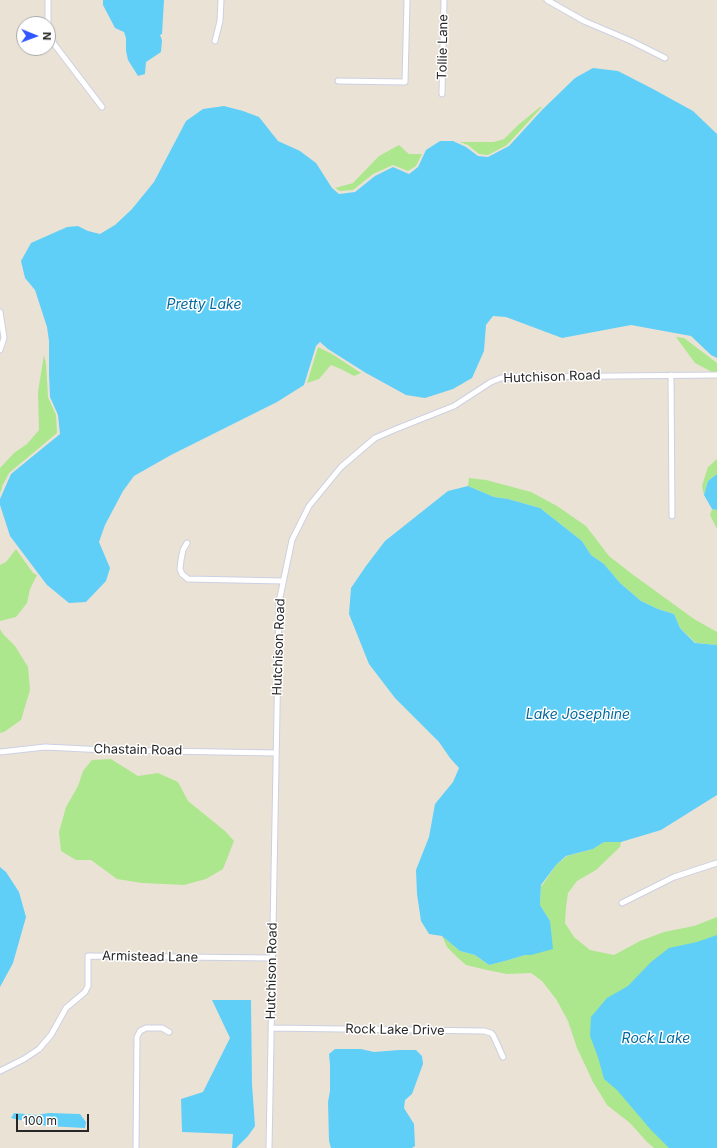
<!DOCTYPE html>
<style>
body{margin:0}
#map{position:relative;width:717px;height:1148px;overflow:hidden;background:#ebe2d6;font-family:Inter,sans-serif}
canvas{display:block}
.north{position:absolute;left:16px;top:16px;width:40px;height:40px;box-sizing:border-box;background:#fff;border:1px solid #a9a9a9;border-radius:50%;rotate:91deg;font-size:11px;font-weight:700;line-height:16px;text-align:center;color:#272727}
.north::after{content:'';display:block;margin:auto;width:14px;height:18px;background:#2f56ff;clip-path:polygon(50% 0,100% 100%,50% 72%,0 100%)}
.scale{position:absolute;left:16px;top:1114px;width:73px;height:18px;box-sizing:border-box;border:2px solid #272727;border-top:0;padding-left:5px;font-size:12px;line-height:14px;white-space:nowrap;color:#272727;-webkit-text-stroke:3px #fff;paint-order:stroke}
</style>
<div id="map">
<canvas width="717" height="1148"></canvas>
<div class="north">N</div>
<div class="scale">100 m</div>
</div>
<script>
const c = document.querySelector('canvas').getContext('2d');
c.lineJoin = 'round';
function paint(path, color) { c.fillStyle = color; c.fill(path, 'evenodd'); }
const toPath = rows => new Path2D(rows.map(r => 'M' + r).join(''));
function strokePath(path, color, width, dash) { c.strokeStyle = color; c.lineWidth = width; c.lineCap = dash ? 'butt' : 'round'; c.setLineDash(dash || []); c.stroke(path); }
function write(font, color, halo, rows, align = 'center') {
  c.font = font + ' Inter,sans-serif'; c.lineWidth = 3; c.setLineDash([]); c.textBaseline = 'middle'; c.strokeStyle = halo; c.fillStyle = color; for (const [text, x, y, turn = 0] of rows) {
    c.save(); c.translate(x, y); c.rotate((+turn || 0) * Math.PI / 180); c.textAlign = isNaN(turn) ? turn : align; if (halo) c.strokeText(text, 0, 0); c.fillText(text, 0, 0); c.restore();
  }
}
const green = toPath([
 [540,107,542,107,507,145,488,155,479,154,468,145,460,142,494,142,504,139,518,125],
 [399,145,409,154,422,154,416,166,408,171,393,165,373,174,353,190,340,191,335,188,353,183,379,156],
 [676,337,684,338,717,363,717,372,712,372,695,363],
 [318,347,332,354,361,373,354,376,341,369,331,365,319,379,307,383],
 [44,355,46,363,48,397,56,415,57,433,9,473,5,481,2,486,2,488,0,493,0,468,14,453,27,444,39,430,38,392],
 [717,459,717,474,708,481,704,495,702,486,708,467],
 [469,478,486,480,531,492,557,506,586,526,609,556,632,574,694,619,717,632,717,645,696,643,680,628,674,614,658,609,641,601,620,583,604,564,591,555,582,541,540,508,508,499,494,497,468,486],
 [712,509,717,510,717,529,710,515],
 [16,549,33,573,37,575,30,589,27,603,16,617,0,621,0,565,6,562],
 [0,629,3,634,15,646,28,667,30,690,21,720,4,732,0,733],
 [111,759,138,776,158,773,178,782,188,801,225,831,234,841,223,869,206,879,184,885,164,884,142,883,117,879,91,860,76,860,61,851,59,832,66,807,78,786,83,771,92,760],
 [604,842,621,842,620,847,596,870,577,881,568,893,566,907,565,923,574,937,590,950,614,955,640,941,664,932,694,926,717,917,717,1148,654,1148,647,1142,630,1123,607,1105,593,1082,577,1048,568,1021,556,999,542,981,531,973,507,974,487,970,466,965,459,959,447,947,442,936,460,951,475,955,489,965,505,961,525,955,531,955,550,921,540,905,541,887,556,865,567,856,593,849]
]);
const water = toPath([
 [103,0,164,0,162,34,160,35,162,40,161,52,146,62,145,74,138,76,128,60,126,51,126,38,124,32,115,28,103,5],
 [593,68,618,71,653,89,693,111,717,134,717,358,711,355,691,336,631,325,562,338,506,317,493,316,486,325,484,351,472,378,453,389,425,398,406,395,366,373,328,349,320,342,316,346,304,385,277,402,171,455,134,476,123,491,105,525,99,542,110,568,106,581,86,602,69,603,47,585,10,536,0,505,0,499,11,474,60,434,58,415,50,397,49,374,49,341,47,327,35,290,25,278,21,261,31,243,67,227,78,226,88,231,100,234,115,225,132,209,154,182,186,121,203,109,224,106,243,111,259,117,278,141,300,151,316,163,332,188,339,194,355,192,375,176,393,167,409,174,418,167,426,150,440,141,453,141,466,147,478,156,488,157,509,146,542,110,575,78],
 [717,474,717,510,712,509,704,495,708,481],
 [468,486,494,497,508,499,540,508,582,541,591,555,604,564,620,583,641,601,658,609,674,614,680,628,695,643,717,645,717,795,661,830,621,842,604,842,593,849,566,856,556,865,541,885,540,905,550,921,553,949,531,955,525,955,505,961,489,965,475,955,460,951,442,936,429,934,421,921,417,894,416,870,429,837,435,804,453,782,459,768,450,758,439,742,395,698,369,664,349,614,351,588,366,566,385,541,448,491],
 [0,867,6,872,19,892,26,917,13,963,0,987],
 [717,935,717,1148,669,1148,651,1130,617,1090,604,1079,598,1057,590,1036,591,1017,607,998,628,986,651,962,669,948,697,942],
 [212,1000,251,1000,252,1084,255,1126,248,1136,236,1148,232,1148,233,1134,182,1132,181,1099,203,1092,230,1038],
 [335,1049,361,1049,374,1052,399,1050,416,1050,422,1056,423,1064,412,1094,405,1100,404,1108,414,1124,415,1146,412,1148,331,1148,329,1141,328,1102,330,1091,330,1065,329,1054],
 [14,1113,36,1115,49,1113,80,1114,86,1122,85,1128,47,1126,11,1118]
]);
const minor = toPath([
 [48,0,48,24],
 [547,0,584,21,631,41,665,58],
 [48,27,54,44,102,107],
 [215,41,220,21,221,0],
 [338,81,405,82,407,0],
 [442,94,444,0],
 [0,312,4,338,0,350],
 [671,375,672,516],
 [187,543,183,550,181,560,180,569,182,574,188,579,283,581],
 [0,752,45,747,106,750,276,753],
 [622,903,674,877,717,863],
 [271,1028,484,1031,491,1033,493,1035,503,1057],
 [0,1071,24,1059,39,1049,51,1035,66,1008,85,992,88,986,88,956,272,958],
 [136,1148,137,1037,140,1031,146,1028,162,1028,169,1032],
 [269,1148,279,602,292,540,309,506,341,467,375,438,396,429,454,406,491,382,501,378,514,377,717,375]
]);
const streetNames = [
 ["Tollie Lane",443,47,-89],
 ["Hutchison Road",552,377,-2],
 ["Hutchison Road",279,647,-88],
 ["Chastain Road",138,750,1],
 ["Armistead Lane",150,957,1],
 ["Hutchison Road",272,971,-89],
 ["Rock Lake Drive",395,1030,1]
];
const waterNames = [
 ["Pretty Lake",204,305],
 ["Lake Josephine",578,715],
 ["Rock Lake",656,1039]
];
paint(green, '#ace78d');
paint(water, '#5fcff7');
strokePath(minor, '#ccd0e2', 7);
strokePath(minor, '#fff', 5);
write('13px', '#272727', '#fff', streetNames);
write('italic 14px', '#03699e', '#fff', waterNames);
</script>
